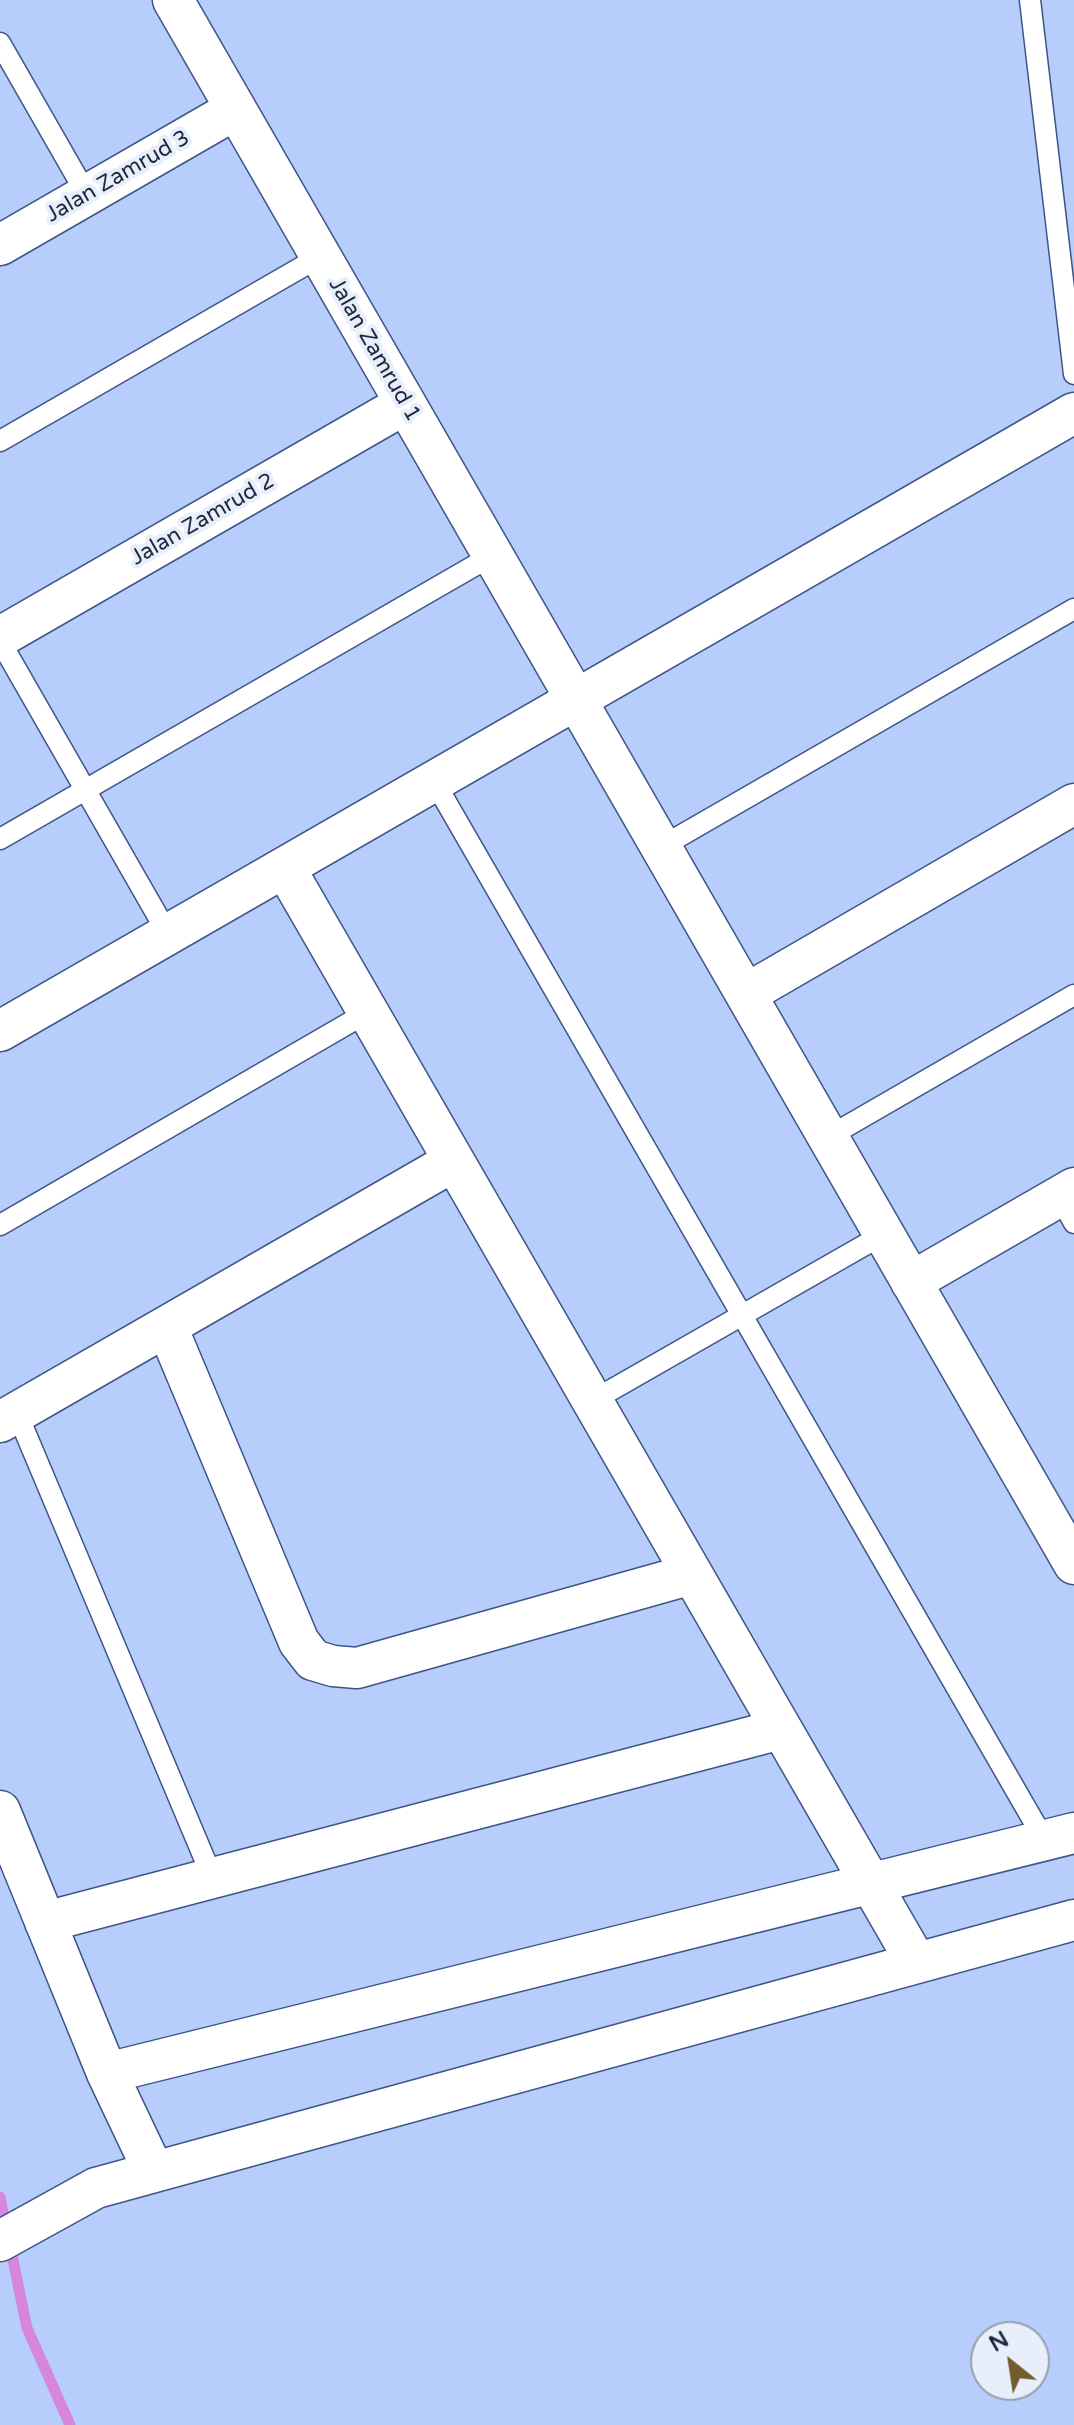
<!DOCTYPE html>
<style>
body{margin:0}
#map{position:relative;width:1074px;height:2425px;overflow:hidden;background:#b7cefc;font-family:"Varela Round",sans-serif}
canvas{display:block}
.north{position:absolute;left:970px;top:2321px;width:80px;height:80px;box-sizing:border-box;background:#e8eefa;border:2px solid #979faf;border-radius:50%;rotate:330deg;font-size:22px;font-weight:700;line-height:32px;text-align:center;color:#1e293f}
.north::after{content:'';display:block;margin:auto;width:28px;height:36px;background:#735c2c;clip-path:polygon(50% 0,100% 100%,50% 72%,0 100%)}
</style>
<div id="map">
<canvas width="1074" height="2425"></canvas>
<div class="north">N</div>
</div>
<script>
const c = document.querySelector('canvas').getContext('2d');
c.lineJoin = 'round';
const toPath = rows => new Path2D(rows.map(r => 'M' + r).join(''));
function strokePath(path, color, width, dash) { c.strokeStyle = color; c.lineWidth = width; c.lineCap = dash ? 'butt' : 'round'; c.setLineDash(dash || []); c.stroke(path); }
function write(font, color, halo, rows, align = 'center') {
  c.font = font + ' "Varela Round",sans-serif'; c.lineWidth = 8; c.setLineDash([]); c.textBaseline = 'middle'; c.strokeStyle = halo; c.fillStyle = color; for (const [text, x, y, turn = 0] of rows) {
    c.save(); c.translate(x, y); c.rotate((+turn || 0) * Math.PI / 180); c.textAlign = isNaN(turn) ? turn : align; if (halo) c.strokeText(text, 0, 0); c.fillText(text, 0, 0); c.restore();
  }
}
const stream = toPath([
 [0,2197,6,2228],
 [10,2245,27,2328,70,2425]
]);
const lane = toPath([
 [1030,0,1074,374],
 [0,43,87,195],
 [0,441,321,256],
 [0,641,168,934],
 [434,781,1045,1841],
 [0,839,493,555],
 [661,847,1074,609],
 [828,1137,1074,995],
 [1059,1196,1074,1223],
 [0,1225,368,1012],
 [592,1401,884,1234],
 [17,1413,213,1879]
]);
const street = toPath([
 [173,0,1074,1564],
 [0,245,236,109],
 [0,637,405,404],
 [285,868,916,1962],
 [746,994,1074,804],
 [0,1031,1074,413],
 [911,1282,1074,1188],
 [167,1327,299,1642,313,1660,333,1666,357,1668,692,1574],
 [0,1422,454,1161],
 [0,1811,107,2073,154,2172],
 [45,1922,781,1729],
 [107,2073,1074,1833],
 [0,2241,96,2188,1074,1920]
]);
const streetNames = [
 ["Jalan Zamrud 3",118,177,-30],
 ["Jalan Zamrud 1",374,350,60],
 ["Jalan Zamrud 2",203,520,-30]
];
strokePath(stream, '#d786de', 11);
strokePath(lane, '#3e5587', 23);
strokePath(street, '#3e5587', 43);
strokePath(lane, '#fff', 20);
strokePath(street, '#fff', 40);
write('22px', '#1e293f', '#e8eefa', streetNames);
</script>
